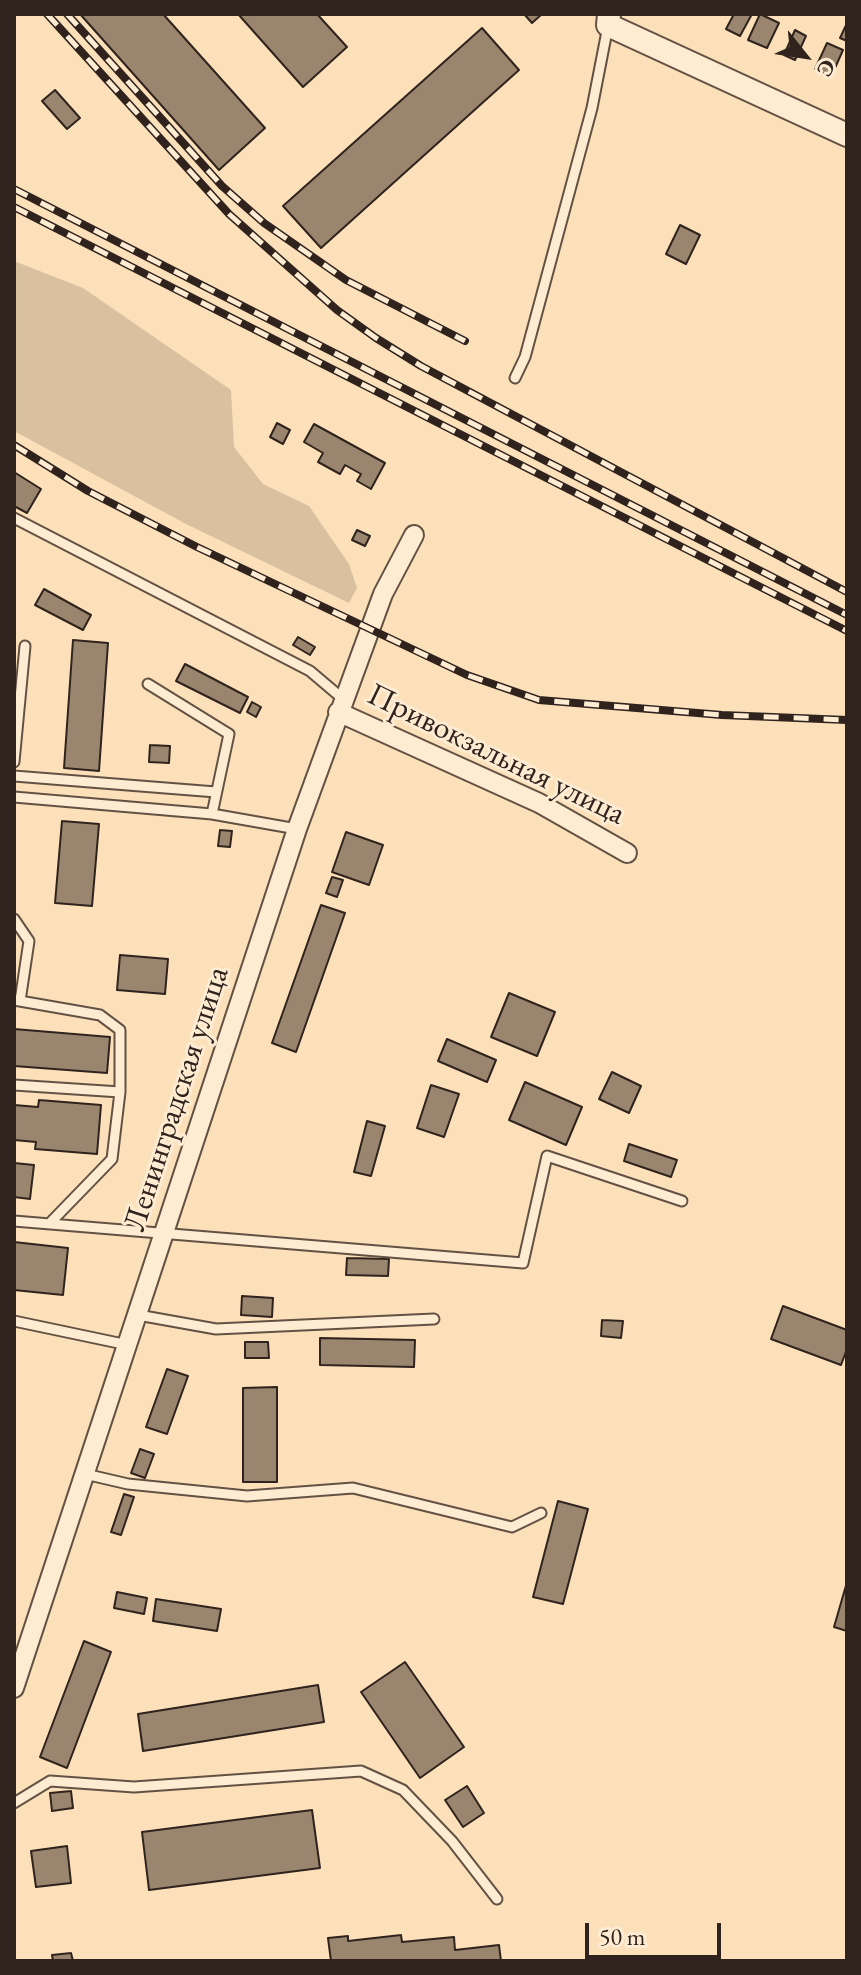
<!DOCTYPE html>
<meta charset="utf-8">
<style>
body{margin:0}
#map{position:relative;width:861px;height:1975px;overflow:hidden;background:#fce0ba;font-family:"EB Garamond",serif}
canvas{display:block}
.frame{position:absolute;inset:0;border:16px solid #30231d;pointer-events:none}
.north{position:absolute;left:765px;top:16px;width:80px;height:80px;-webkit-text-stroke:6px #fdebd2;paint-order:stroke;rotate:120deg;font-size:22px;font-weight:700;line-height:32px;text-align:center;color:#30231d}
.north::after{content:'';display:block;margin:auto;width:28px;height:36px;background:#30231d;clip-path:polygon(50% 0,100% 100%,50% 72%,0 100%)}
.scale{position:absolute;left:585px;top:1923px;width:136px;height:36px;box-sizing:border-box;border:4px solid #30231d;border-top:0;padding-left:10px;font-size:24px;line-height:28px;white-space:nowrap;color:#30231d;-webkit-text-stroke:6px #fdebd2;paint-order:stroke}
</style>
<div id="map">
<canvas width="861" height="1975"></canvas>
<div class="frame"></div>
<div class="north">С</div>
<div class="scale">50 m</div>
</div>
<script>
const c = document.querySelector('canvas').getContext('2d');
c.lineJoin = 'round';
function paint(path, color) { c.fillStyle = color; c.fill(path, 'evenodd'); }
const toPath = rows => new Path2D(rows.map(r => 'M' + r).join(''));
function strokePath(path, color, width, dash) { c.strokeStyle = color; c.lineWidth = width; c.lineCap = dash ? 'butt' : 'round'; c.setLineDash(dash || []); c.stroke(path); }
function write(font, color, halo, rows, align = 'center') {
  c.font = font + ' "EB Garamond",serif'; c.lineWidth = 6; c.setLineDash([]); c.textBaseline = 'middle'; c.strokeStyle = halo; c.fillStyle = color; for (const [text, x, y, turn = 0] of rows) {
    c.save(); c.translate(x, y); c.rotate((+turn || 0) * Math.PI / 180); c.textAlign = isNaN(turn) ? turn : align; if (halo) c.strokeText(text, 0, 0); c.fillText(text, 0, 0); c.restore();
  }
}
const green = toPath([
 [14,261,83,288,231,390,234,447,263,484,309,506,349,564,357,588,349,603,186,524,14,431]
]);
const building = toPath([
 [80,14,163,14,265,128,219,170,80,14],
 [238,14,317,14,347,47,303,87,238,14],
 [524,14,542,14,532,23,524,14],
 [734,14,752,14,740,36,726,29,734,14],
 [760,14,779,23,767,48,748,40,760,14],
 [847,23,847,41,840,38,847,23],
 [482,28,519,70,321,248,283,206,482,28],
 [795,30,806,36,795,60,784,55,795,30],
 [827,43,843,50,831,77,815,69,827,43],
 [55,90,80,118,67,129,42,101,55,90],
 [680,225,700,235,686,264,666,254,680,225],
 [277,423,290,430,283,444,270,437,277,423],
 [314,424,385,463,371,489,357,481,361,474,345,465,340,474,318,462,323,453,304,442,314,424],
 [14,472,41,489,27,513,14,506,14,472],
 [357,530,370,536,365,546,352,540,357,530],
 [44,589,91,615,83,630,35,605,44,589],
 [298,637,315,647,310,655,293,645,298,637],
 [73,640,108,643,99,771,64,768,73,640],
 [185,664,248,697,240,713,176,681,185,664],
 [252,702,261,707,256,717,247,712,252,702],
 [150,745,170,746,169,763,149,762,150,745],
 [62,821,99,824,92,906,55,903,62,821],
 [220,830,232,831,230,847,218,846,220,830],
 [346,832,383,845,369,885,332,872,346,832],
 [332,877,343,880,337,897,326,893,332,877],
 [321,905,345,913,296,1052,272,1043,321,905],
 [120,955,168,959,165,994,117,990,120,955],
 [509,993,555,1012,537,1056,491,1037,509,993],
 [14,1029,110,1037,107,1073,14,1066,14,1029],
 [447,1039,496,1060,487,1082,438,1061,447,1039],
 [612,1072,641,1086,629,1113,599,1099,612,1072],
 [525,1082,582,1107,566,1145,509,1120,525,1082],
 [431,1085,459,1094,444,1137,417,1128,431,1085],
 [39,1100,101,1105,97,1154,35,1149,36,1142,14,1140,14,1105,38,1107,39,1100],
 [367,1121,385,1126,371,1176,354,1172,367,1121],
 [629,1144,677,1160,671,1177,624,1161,629,1144],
 [14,1163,34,1165,30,1199,14,1197,14,1163],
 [14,1242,68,1248,63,1295,14,1290,14,1242],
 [347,1258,389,1259,388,1276,346,1275,347,1258],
 [242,1296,273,1298,272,1317,241,1315,242,1296],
 [783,1306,847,1330,847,1349,841,1365,771,1339,783,1306],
 [602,1320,623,1321,621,1338,601,1336,602,1320],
 [320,1338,415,1340,414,1367,320,1365,320,1338],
 [245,1342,268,1342,269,1358,245,1358,245,1342],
 [167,1369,188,1376,167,1434,146,1427,167,1369],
 [277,1387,277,1482,243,1482,243,1388,277,1387],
 [140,1449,154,1454,145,1478,131,1473,140,1449],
 [124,1494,134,1497,121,1535,111,1532,124,1494],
 [558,1501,588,1509,563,1604,533,1597,558,1501],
 [847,1582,847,1631,834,1627,847,1582],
 [117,1592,147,1598,144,1614,114,1608,117,1592],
 [156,1599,221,1609,217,1631,153,1621,156,1599],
 [84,1641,111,1652,67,1768,40,1757,84,1641],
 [405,1662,464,1747,420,1778,361,1692,405,1662],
 [318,1685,324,1722,143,1751,138,1714,318,1685],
 [467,1786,484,1813,463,1827,445,1800,467,1786],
 [71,1791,73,1808,52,1811,50,1793,71,1791],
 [312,1810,320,1868,149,1890,142,1832,312,1810],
 [67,1846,71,1883,36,1887,31,1851,67,1846],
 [401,1935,402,1942,454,1937,455,1950,499,1945,501,1961,331,1961,328,1938,348,1936,348,1941,401,1935],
 [71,1953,73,1961,53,1961,52,1955,71,1953]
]);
const service = toPath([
 [515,378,525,357,592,108,608,26],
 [14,518,310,671,343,699],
 [148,684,229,734,212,814],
 [14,762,25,646],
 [14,776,216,792],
 [14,797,212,814,297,829],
 [14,919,29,941,20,1001],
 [14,1000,100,1015,120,1030,120,1092,112,1159,50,1223],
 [14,1085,120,1092],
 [14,1221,523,1263,547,1156,682,1201],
 [138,1315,216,1329,434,1319],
 [14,1321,128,1345],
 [85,1474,128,1484,247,1496,353,1488,512,1527,541,1513],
 [14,1803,50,1781,134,1787,361,1771,403,1790,452,1841,497,1899]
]);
const minor = toPath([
 [338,712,539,803,627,853],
 [14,1688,297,829,383,594,414,535]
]);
const tertiary = toPath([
 [609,14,608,25,847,135]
]);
const rail = toPath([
 [47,14,229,214,337,310,376,338,421,366,847,592],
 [67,14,222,186,264,223,346,280,465,341],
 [14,189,847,615],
 [14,207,847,631],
 [14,445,88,491,197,547,467,675,539,700,722,715,847,720]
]);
const streetNames = [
 ["Привокзальная улица",496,755,26],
 ["Ленинградская улица",177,1099,-72]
];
paint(green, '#d9c09f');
paint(building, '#9a856f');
strokePath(building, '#30231d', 2);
strokePath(service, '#635244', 13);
strokePath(minor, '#635244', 22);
strokePath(tertiary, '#635244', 26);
strokePath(service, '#fdebd2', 9);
strokePath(minor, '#fdebd2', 18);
strokePath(tertiary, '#fdebd2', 22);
strokePath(rail, '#30231d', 8);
strokePath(rail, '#fdebd2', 5, [15]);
write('32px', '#30231d', '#fdebd2', streetNames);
</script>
